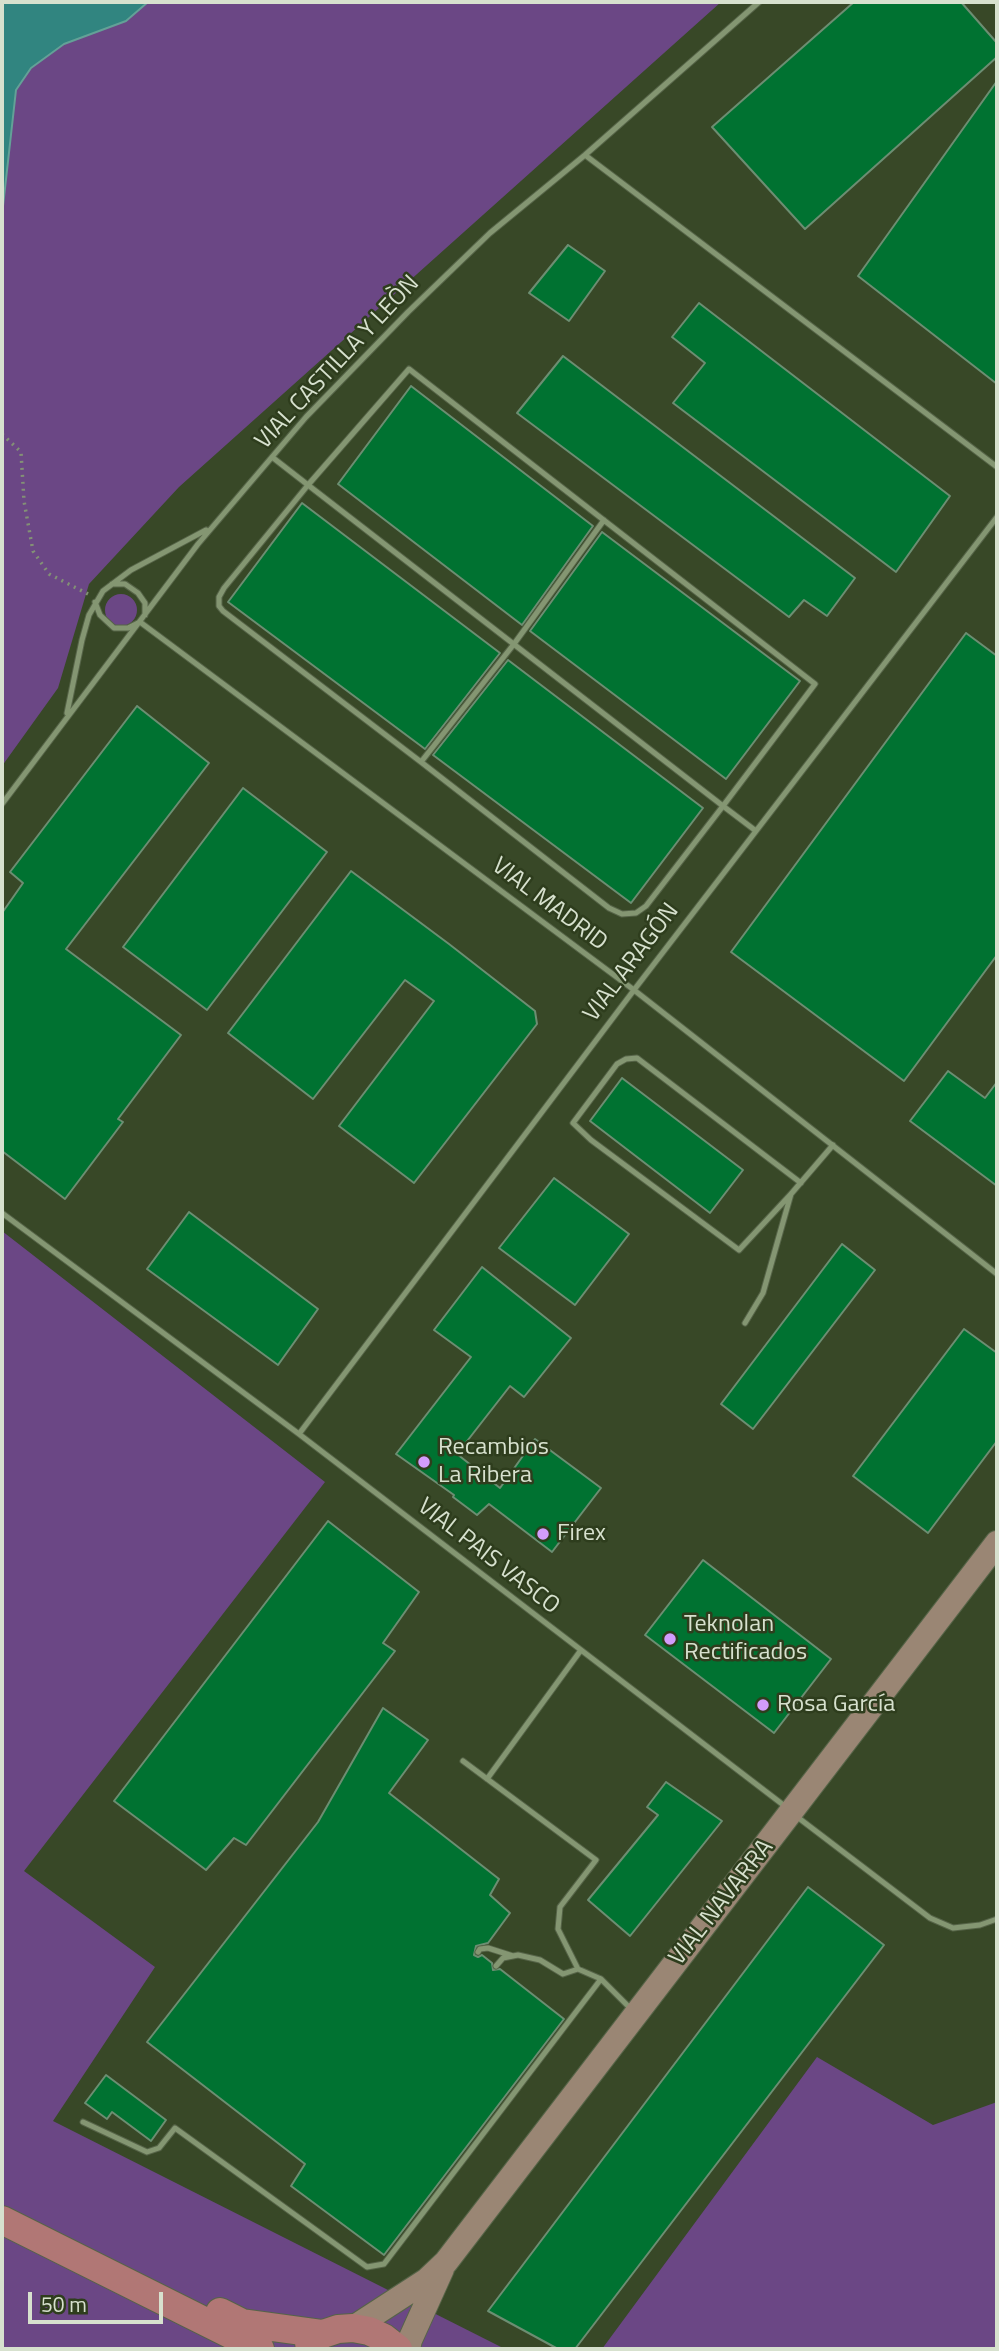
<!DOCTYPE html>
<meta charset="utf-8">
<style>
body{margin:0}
#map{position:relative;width:999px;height:2351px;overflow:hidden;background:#384827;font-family:"Titillium Web",sans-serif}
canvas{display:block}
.frame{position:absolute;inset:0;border:4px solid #d7e1ce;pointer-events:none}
.scale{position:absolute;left:28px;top:2292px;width:135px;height:32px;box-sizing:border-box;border:4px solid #d7e1ce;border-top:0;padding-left:9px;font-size:21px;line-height:24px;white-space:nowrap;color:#d7e1ce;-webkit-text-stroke:5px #2e3d1d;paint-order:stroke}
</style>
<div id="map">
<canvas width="999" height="2351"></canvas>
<div class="frame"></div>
<div class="scale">50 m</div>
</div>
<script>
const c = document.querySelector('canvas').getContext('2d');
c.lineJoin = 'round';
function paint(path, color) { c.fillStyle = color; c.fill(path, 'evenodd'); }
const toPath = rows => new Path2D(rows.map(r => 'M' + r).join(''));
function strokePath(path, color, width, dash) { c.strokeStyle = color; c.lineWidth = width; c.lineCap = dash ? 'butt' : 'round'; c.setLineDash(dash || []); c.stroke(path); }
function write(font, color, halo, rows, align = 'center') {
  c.font = font + ' "Titillium Web",sans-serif'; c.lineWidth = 5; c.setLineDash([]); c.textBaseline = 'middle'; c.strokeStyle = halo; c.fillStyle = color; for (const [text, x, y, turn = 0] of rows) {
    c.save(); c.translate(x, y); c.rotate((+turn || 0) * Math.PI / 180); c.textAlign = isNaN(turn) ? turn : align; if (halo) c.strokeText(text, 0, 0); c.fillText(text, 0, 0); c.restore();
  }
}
const green = toPath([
 [148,2,721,2,179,487,89,584,58,688,2,766,2,215,16,90,31,68,64,44,126,21],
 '105 610a16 16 0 1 1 32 0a16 16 0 1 1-32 0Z',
 [2,1231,325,1482,24,1871,155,1967,53,2121,505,2349,2,2349],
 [817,2057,933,2125,997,2102,997,2349,602,2349]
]);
const water = toPath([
 [2,2,148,2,126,21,64,44,31,68,16,90,2,215,2,2]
]);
const building = toPath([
 [854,2,961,2,997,43,997,57,805,229,712,127,854,2],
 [997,81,997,384,858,276,997,81],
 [568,245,605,271,569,321,529,293,568,245],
 [699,303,950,496,896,572,673,403,705,363,672,337,699,303],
 [563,356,855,578,827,616,804,600,789,617,517,413,563,356],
 [411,386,593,526,522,625,338,484,411,386],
 [302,503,500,653,425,749,228,602,302,503],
 [602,532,800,681,726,779,530,631,602,532],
 [966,633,997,656,997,955,904,1081,731,952,966,633],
 [508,660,703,808,631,903,433,755,508,660],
 [137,706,209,763,66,949,181,1035,118,1119,123,1122,65,1199,2,1151,2,913,23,883,10,872,137,706],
 [243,788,327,852,207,1010,123,947,243,788],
 [351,871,449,944,535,1011,537,1024,414,1183,339,1126,434,1001,405,980,313,1099,228,1033,351,871],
 [948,1071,985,1098,997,1082,997,1186,910,1121,948,1071],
 [622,1078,743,1170,710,1213,590,1121,622,1078],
 [554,1178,629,1234,575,1305,499,1248,554,1178],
 [189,1212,318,1309,278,1365,147,1269,189,1212],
 [842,1244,875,1270,753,1429,721,1404,842,1244],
 [482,1267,571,1338,524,1397,510,1386,457,1454,500,1488,535,1439,601,1488,552,1552,489,1504,477,1515,453,1497,454,1495,396,1454,471,1357,434,1330,482,1267],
 [964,1329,997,1353,997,1441,928,1533,853,1476,964,1329],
 [328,1521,419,1592,383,1643,395,1651,246,1845,234,1838,206,1870,114,1801,328,1521],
 [703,1560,831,1659,774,1733,645,1635,703,1560],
 [383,1708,428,1740,389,1793,499,1879,490,1895,510,1913,488,1943,476,1946,474,1955,478,1957,482,1955,492,1963,493,1970,500,1969,564,2019,384,2255,291,2186,305,2164,147,2042,318,1822,383,1708],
 [666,1782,722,1821,630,1936,588,1900,658,1815,647,1807,666,1782],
 [808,1887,884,1945,575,2349,558,2349,488,2311,808,1887],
 [106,2075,166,2120,151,2141,112,2112,107,2119,85,2103,106,2075]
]);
const path = toPath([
 [2,434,21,452,24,501,33,551,49,574,88,594]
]);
const lane = toPath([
 [585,155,997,467],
 [272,457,308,485,224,588,219,597,219,606,223,611,421,762,514,644,604,520],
 [112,584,125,584,138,593,145,603,145,615],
 [95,602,100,615,114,628,128,628,140,622,634,990,997,1274],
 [67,713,82,640,89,615,103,591,131,570,206,530],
 [421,762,609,908,622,914,636,913,646,906,723,806,815,684,409,369,308,485,723,806,756,831],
 [2,804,198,544,306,417,408,312,490,233,585,155,759,2],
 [791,1194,739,1250,591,1140,573,1123,617,1064,626,1059,637,1058,801,1183],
 [2,1213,299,1434,786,1807],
 [745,1323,763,1293,791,1194,833,1145],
 [299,1434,634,990,997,517],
 [463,1761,596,1860,560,1907,558,1929,578,1969,601,1979,632,2010],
 [487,1779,581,1650],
 [796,1816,930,1918,953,1928,980,1925,997,1919],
 [478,1952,480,1949,488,1948,513,1956],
 [496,1966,503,1958,518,1955,540,1960,563,1974,578,1969],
 [83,2122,147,2152,159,2148,175,2128,367,2267,384,2264,601,1979]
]);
const secondary = toPath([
 [353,2328,427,2280,446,2262,997,1543],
 [408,2349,410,2340,442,2269]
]);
const primary = toPath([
 [2,2220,260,2349],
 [220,2312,242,2323,323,2334],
 [309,2343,323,2334,338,2329,353,2328,369,2331,384,2338,398,2349]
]);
const markers = [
 [424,1462,7,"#d39cfc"],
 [543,1534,7,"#d39cfc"],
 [670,1639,7,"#d39cfc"],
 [763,1705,7,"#d39cfc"]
];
const streetNames = [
 ["VIAL CASTILLA Y LEÒN",338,363,-47],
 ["VIAL MADRID",549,905,37],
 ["VIAL ARAGÓN",632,963,-53],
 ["VIAL PAIS VASCO",488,1557,38],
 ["VIAL NAVARRA",722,1903,-52]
];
const poiNames = [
 ["Recambios",438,1448],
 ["La Ribera",438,1476],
 ["Firex",557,1534],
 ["Teknolan",684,1625],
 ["Rectificados",684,1653],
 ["Rosa García",777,1705]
];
paint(green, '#6b4785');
paint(water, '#318580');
strokePath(water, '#63a197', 2);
paint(building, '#007231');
strokePath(building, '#6c8e72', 2);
strokePath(lane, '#566448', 7);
strokePath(secondary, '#566448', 26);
strokePath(primary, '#566448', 30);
strokePath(path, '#839076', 3.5, [2, 5]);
strokePath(lane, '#849672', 5);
strokePath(secondary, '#9a8674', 24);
strokePath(primary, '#b17775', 28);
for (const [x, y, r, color] of markers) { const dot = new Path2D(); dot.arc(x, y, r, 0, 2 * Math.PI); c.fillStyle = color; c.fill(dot); strokePath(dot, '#2e3d1d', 2.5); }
write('24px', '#d7e1ce', '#2e3d1d', streetNames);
write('24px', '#d7e1ce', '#2e3d1d', poiNames, 'left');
</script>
